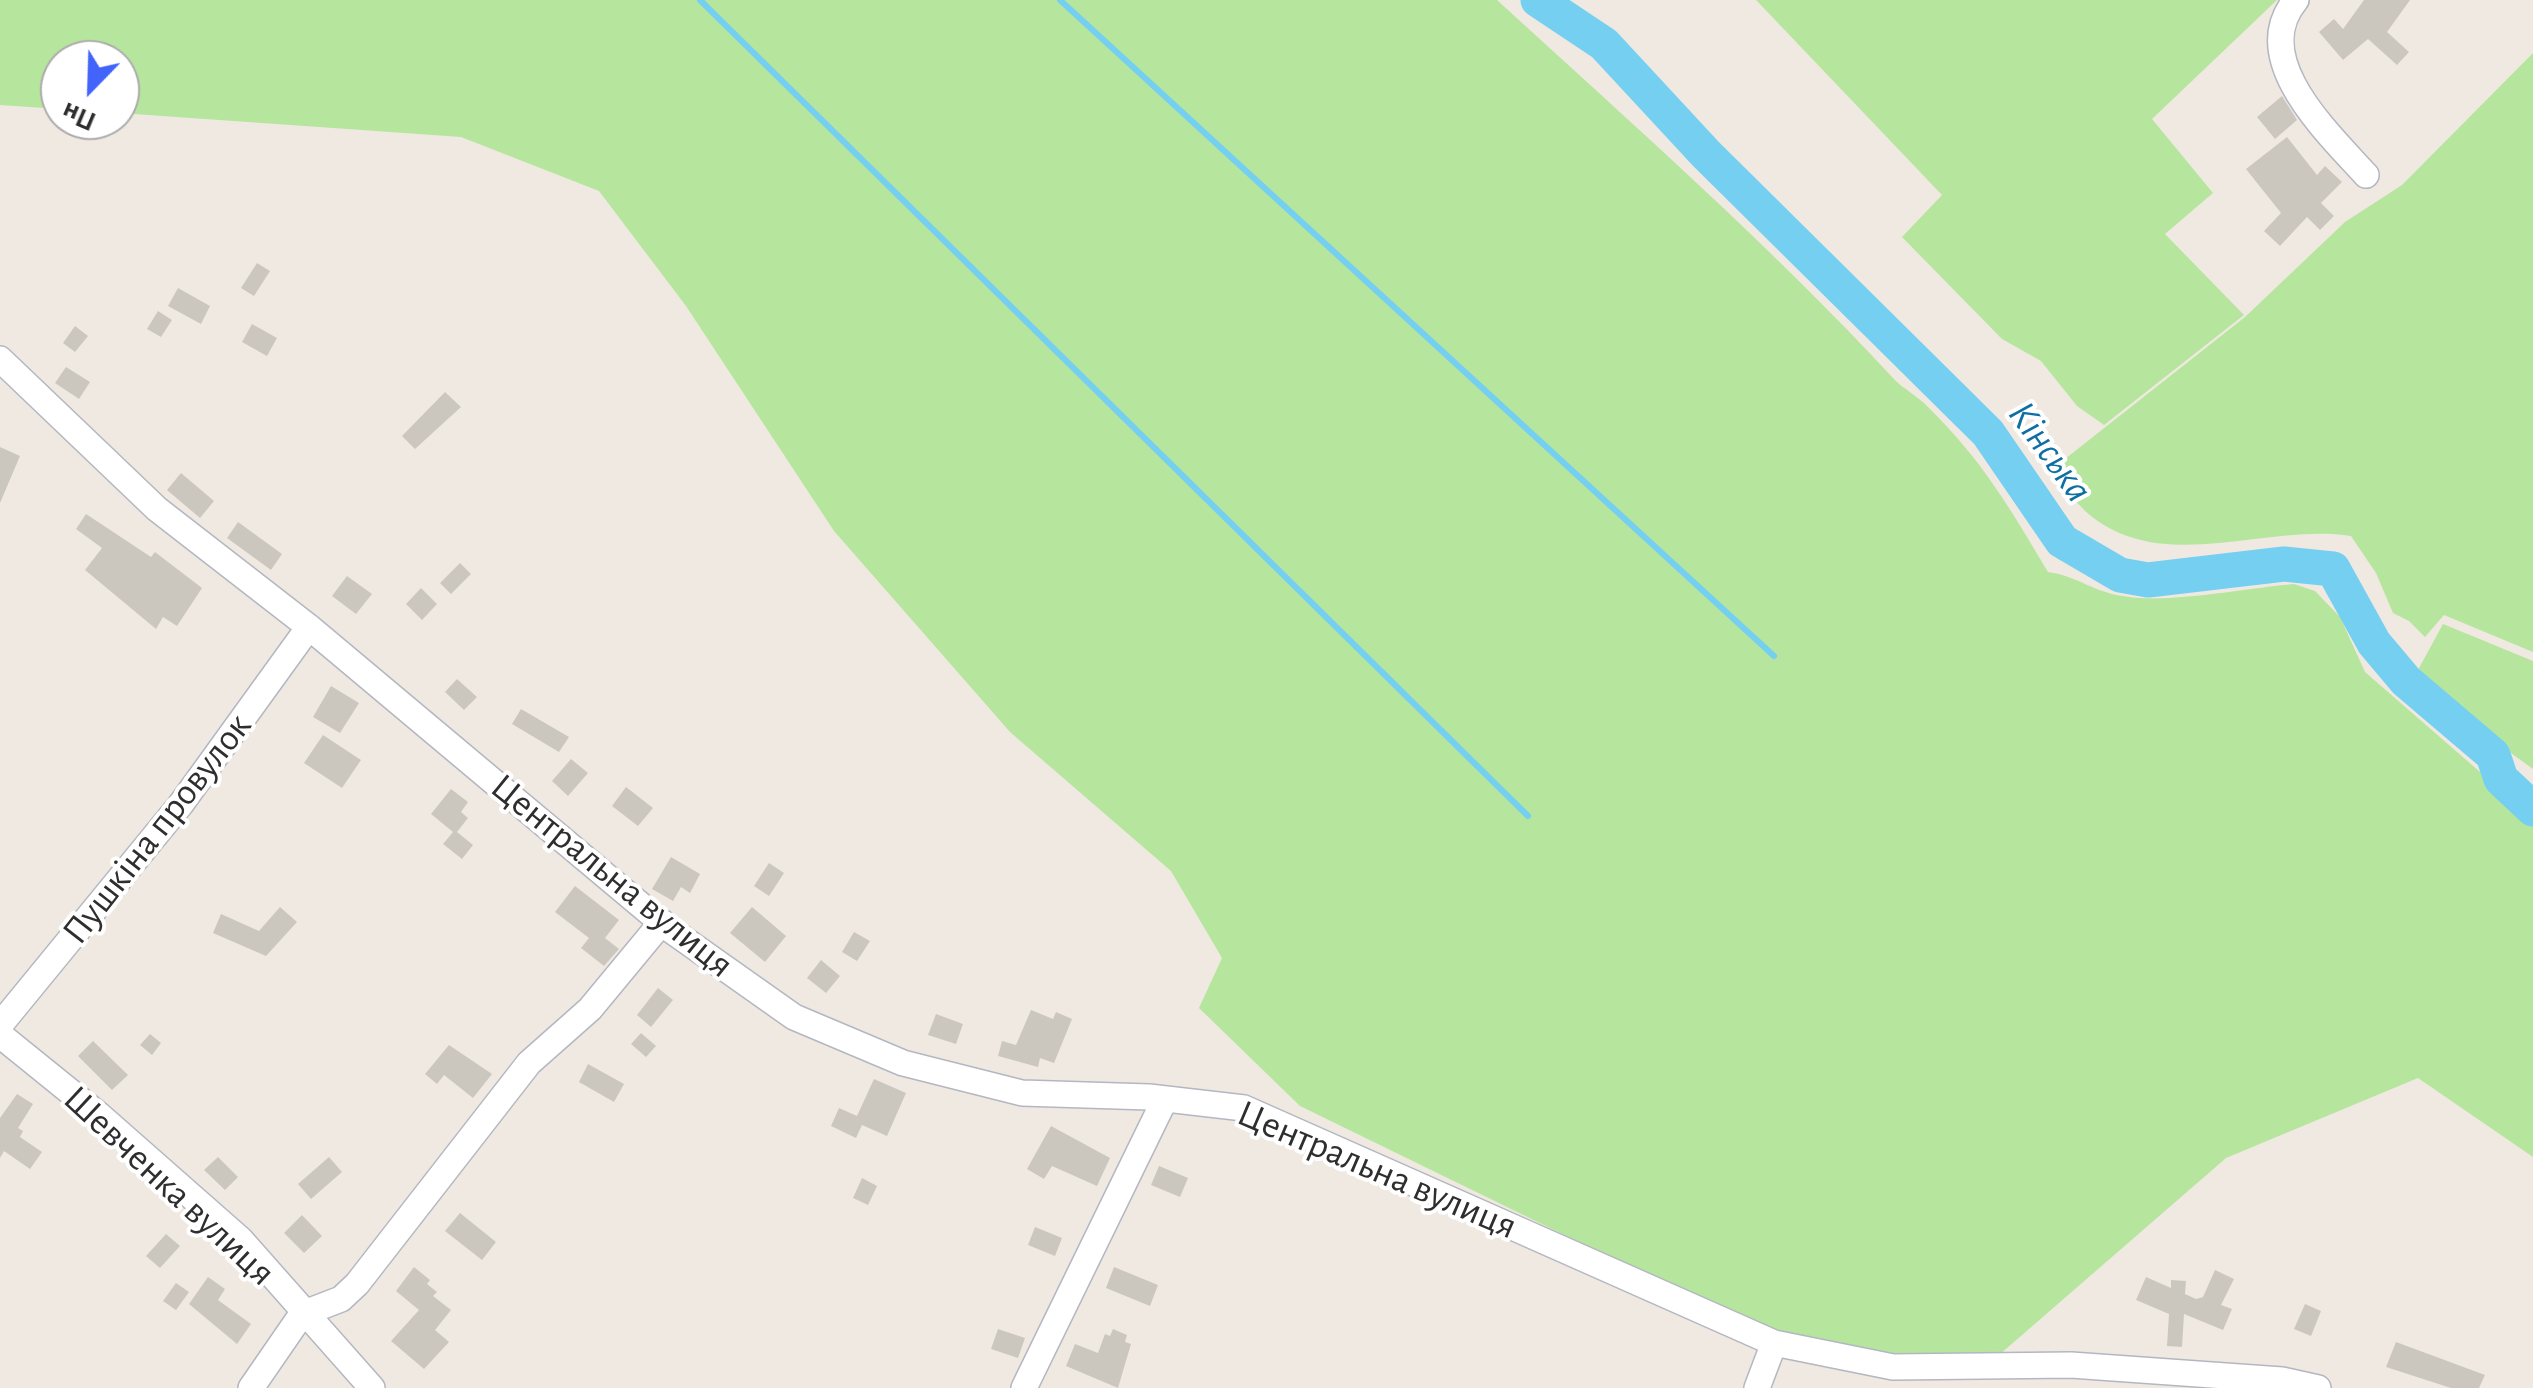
<!DOCTYPE html>
<html>
<head>
<meta charset="utf-8">
<style>
  body { margin:0 }
  #map { position:relative; width:2533px; height:1388px; overflow:hidden; background:#efe9e1; font-family:"Alegreya Sans",sans-serif }
  canvas { display:block }
  .north { position:absolute; left:40px; top:40px; width:100px; height:100px; box-sizing:border-box; background:#fff; border:2px solid #ababab; border-radius:50%; rotate:203deg; font-size:28px; font-weight:700; line-height:40px; text-align:center; color:#2e2e2e }
  .north::after { content:''; display:block; margin:auto; width:35px; height:45px; background:#4264fb; clip-path:polygon(50% 0,100% 100%,50% 72%,0 100%) }
</style>
</head>
<body>
<div id="map">
<canvas width="2533" height="1388"></canvas>
<div class="north">Пн</div>
</div>
<script>
const c = document.querySelector('canvas').getContext('2d');
c.lineJoin = 'round';
function paint(path, color) { c.fillStyle = color; c.fill(path, 'evenodd'); }
function strokePath(path, color, width, dash) { c.strokeStyle = color; c.lineWidth = width; c.lineCap = dash ? 'butt' : 'round'; c.setLineDash(dash || []); c.stroke(path); }
function write(font, color, halo, rows, align = 'center') {
  c.font = font + ' "Alegreya Sans",sans-serif'; c.lineWidth = 8; c.setLineDash([]); c.textBaseline = 'middle'; c.strokeStyle = halo; c.fillStyle = color; for (const [text, x, y, turn = 0] of rows) {
    c.save(); c.translate(x, y); c.rotate((+turn || 0) * Math.PI / 180); c.textAlign = isNaN(turn) ? turn : align; if (halo) c.strokeText(text, 0, 0); c.fillText(text, 0, 0); c.restore();
  }
}
paint(new Path2D(`
  M0,0H1497C1631,123 1769,244 1893,378C1903,389 1918,396 1928,407C1982,460 2010,508 2048,572C2081,577 2093,593 2129,597C2174,603 2247,588 2294,584L2315,591L2340,617L2365,672L2533,818V1157L2418,1078L2226,1158L1999,1355L1892,1356L1778,1333L1718,1310L1300,1106L1199,1008L1222,958L1171,871L1010,732L834,531L686,306L599,191L461,137L120,113V60H60V109L0,105Z
  M1756,0H2277L2152,119L2213,193L2165,234L2244,315L2104,425L2077,406L2041,361L2002,339L1902,237L1942,195Z
  M2533,53V652L2444,615L2425,637L2409,621L2393,613L2376,573L2351,536C2266,523 2166,575 2091,516C2076,504 2063,485 2051,470L2245,317L2345,222L2402,185Z
  M2443,624L2533,661V769L2412,681Z`), '#b6e59e');
strokePath(new Path2D(`
  M700,0L1528,816
  M1060,0L1774,656`), '#75cff0', 6);
strokePath(new Path2D(`
  M1538,0L1604,44L1706,154L1988,433L2062,541L2120,575L2148,580L2284,564L2333,569L2374,643L2406,681L2493,755L2501,779L2533,809`), '#75cff0', 35);
paint(new Path2D(`
  M2364,0H2410L2387,32L2409,52L2397,65L2368,39L2343,60L2319,32L2334,19L2343,29Z
  M2282,96L2297,120L2275,139L2257,117Z
  M2287,137L2317,175L2325,166L2342,182L2321,203L2334,216L2320,230L2307,217L2280,246L2264,231L2281,213L2246,169Z
  M257,263L270,271L254,296L241,288Z
  M178,288L210,306L201,324L168,306Z
  M158,311L172,320L161,337L147,329Z
  M252,324L277,338L267,356L242,342Z
  M75,326L88,336L75,352L63,343Z
  M66,367L90,382L79,399L55,383Z
  M445,392L461,407L415,449L402,436Z
  M0,447L20,456L0,503Z
  M181,473L214,501L200,518L167,490Z
  M86,514L151,557L155,552L202,588L177,626L163,617L156,629L85,570L102,548L76,529Z
  M238,522L282,554L271,570L227,538Z
  M460,563L471,574L451,594L440,583Z
  M347,576L372,594L356,614L332,596Z
  M421,588L437,604L422,620L406,604Z
  M457,679L477,697L464,710L445,692Z
  M331,686L359,703L340,733L313,717Z
  M521,709L569,737L559,752L512,724Z
  M323,735L361,760L342,788L304,763Z
  M571,759L588,773L568,796L552,781Z
  M626,787L653,808L638,826L612,806Z
  M451,789L468,802L461,812L468,818L457,832L473,845L462,859L443,844L453,832L431,814Z
  M671,857L700,874L690,893L681,887L673,901L652,889Z
  M769,863L784,873L769,896L754,886Z
  M575,886L619,920L605,938L619,949L604,966L581,948L589,938L555,912Z
  M280,907L297,922L266,956L213,933L221,914L259,931Z
  M752,907L786,936L765,962L730,933Z
  M854,932L870,941L857,961L842,952Z
  M821,960L840,976L826,993L807,978Z
  M658,988L673,1000L651,1027L637,1015Z
  M1031,1010L1053,1019L1056,1012L1072,1019L1054,1063L1040,1058L1038,1067L998,1056L1002,1041L1016,1045Z
  M936,1014L963,1024L956,1044L928,1035Z
  M641,1033L656,1046L646,1057L631,1044Z
  M150,1034L161,1043L152,1055L140,1045Z
  M93,1041L128,1075L112,1090L78,1056Z
  M449,1045L492,1074L473,1098L444,1075L437,1084L425,1074Z
  M588,1064L624,1084L614,1102L579,1082Z
  M874,1079L906,1093L887,1136L862,1125L856,1138L831,1126L839,1108L857,1116Z
  M17,1094L33,1104L18,1128L23,1131L20,1137L42,1152L30,1169L4,1151L0,1158V1118Z
  M1051,1126L1110,1158L1097,1186L1052,1166L1044,1179L1027,1169Z
  M218,1157L238,1177L225,1190L204,1170Z
  M329,1157L342,1172L311,1199L298,1184Z
  M1159,1166L1188,1178L1180,1197L1151,1185Z
  M862,1178L877,1186L868,1205L853,1198Z
  M460,1213L496,1242L482,1260L445,1231Z
  M302,1215L322,1236L304,1253L284,1233Z
  M1035,1227L1062,1238L1055,1256L1028,1245Z
  M166,1234L180,1246L160,1268L146,1256Z
  M414,1267L430,1280L427,1284L437,1292L433,1296L451,1310L435,1330L449,1342L424,1369L391,1341L419,1310L396,1291Z
  M1114,1267L1158,1285L1150,1306L1106,1288Z
  M2215,1270L2234,1279L2221,1305L2232,1309L2223,1330L2184,1314L2182,1347L2167,1346L2169,1314L2136,1300L2146,1277L2171,1288V1280L2186,1281L2185,1294L2196,1299L2203,1297Z
  M208,1277L225,1289L218,1300L251,1324L237,1344L189,1304Z
  M176,1283L189,1292L176,1310L163,1301Z
  M2305,1304L2321,1311L2311,1336L2294,1329Z
  M998,1329L1025,1338L1018,1358L991,1349Z
  M1113,1329L1127,1335L1125,1342L1131,1344L1118,1388L1066,1366L1075,1344L1098,1353L1105,1334L1110,1336Z
  M2396,1342L2485,1375L2479,1388H2451L2386,1367Z`), '#cbc7bf');
const minor = new Path2D(`
  M2296,0C2247,58 2328,133 2366,175
  M0,359L157,509L309,627L668,928L794,1017L903,1063L1022,1093L1149,1097L1244,1108L1774,1343L1893,1367L2071,1365L2282,1380L2318,1388
  M0,1025L181,804L309,627
  M0,1035L99,1115L241,1240L372,1388
  M251,1388L302,1314L341,1299L357,1284L529,1063L590,1009L662,922
  M1024,1388L1165,1099
  M1757,1388L1774,1343`);
strokePath(minor, '#b4b7c1', 28);
strokePath(minor, '#fff', 25);
write('38px', '#2e2e2e', '#fff', [
  ["Пушкіна провулок",157,829,-52],
  ["Центральна вулиця",612,876,39],
  ["Центральна вулиця",1377,1170,23],
  ["Шевченка вулиця",169,1186,43]
]);
write('italic 40px', '#0d6fa3', '#fff', [
  ["Кінська",2050,452,54]
]);
</script>
</body>
</html>
